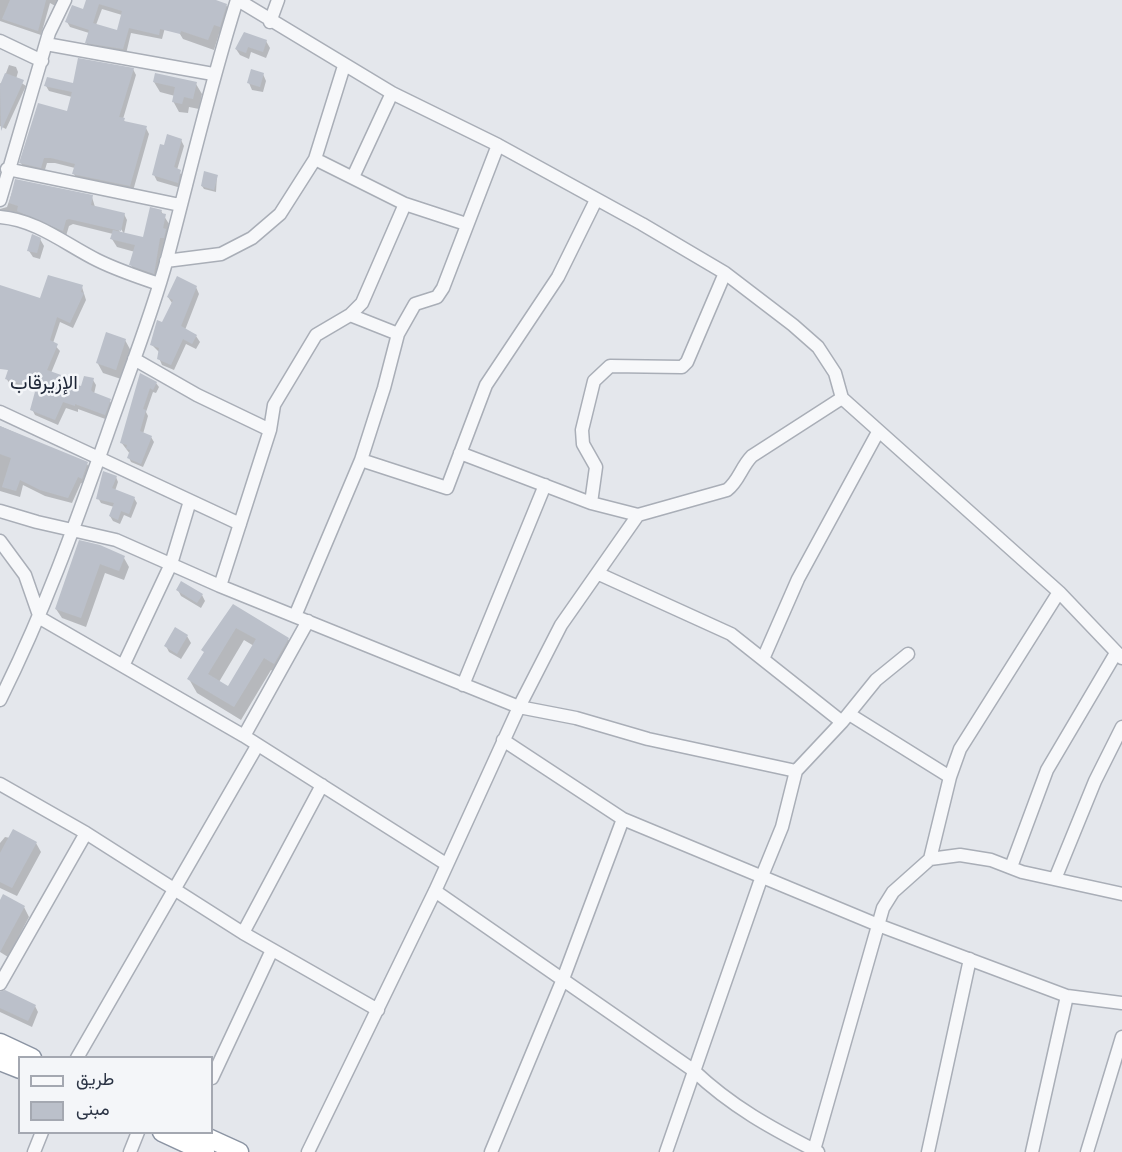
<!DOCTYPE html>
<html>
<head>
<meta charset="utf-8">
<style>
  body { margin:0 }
  #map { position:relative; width:1122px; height:1152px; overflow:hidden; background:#e4e7ec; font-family:"Work Sans",Vazirmatn,sans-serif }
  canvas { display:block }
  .legend { position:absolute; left:18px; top:1056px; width:195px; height:78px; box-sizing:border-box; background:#f4f6f9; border:2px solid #a4a8b1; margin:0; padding:8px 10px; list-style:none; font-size:18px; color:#2b3445 }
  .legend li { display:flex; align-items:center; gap:12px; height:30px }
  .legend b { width:30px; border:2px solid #a4a8b1 }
</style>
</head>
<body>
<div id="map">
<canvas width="1122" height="1152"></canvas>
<ul class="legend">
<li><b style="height:8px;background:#f7f8fa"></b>طريق</li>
<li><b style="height:16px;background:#bbc0ca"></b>مبنى</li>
</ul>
</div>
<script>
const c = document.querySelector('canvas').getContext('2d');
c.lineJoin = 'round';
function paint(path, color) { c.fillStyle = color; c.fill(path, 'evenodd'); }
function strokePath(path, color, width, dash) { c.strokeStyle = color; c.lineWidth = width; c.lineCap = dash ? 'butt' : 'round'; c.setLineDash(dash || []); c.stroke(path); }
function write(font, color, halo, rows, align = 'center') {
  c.font = font + ' "Work Sans",Vazirmatn,sans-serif'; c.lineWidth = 5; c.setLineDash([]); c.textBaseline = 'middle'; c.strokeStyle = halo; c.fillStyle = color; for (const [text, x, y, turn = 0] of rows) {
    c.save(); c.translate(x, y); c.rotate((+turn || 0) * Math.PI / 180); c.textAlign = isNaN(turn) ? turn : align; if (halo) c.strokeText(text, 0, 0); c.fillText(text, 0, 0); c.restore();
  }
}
paint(new Path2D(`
  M0,0H60L57,7L50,3L41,35L0,21Z
  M88,0H153L170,9L162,39L131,33L126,54L89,48L86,42L89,33L70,27L67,22L84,11ZM102,9L122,15L118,32L96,25Z
  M191,0H211L226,5L232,15L226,36L219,34L214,50L183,39L177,29Z
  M266,41L270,48L266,58L251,52L249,59L240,55L236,49Z
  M9,65L16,67L18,72L16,79L26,86L6,129L0,126V83L2,84Z
  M133,69L136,75L123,119L126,123L146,128L149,134L133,191L77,180L74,174L75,168L55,163H47L44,173L24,169L21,163L68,113L72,97L49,91L46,86L74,85Z
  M263,74L266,81L263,92L252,90L249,83Z
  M154,82L196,84L202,94L199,109L189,107L188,113L179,112L173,101L175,96L160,92Z
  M181,140L184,146L177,170L184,177L181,188L157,181L154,175Z
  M217,176L216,192L204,189L202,186Z
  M16,181L92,197L95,207L124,214L127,220L124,234L144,239L161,211L169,224L167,233L170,238L158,281L136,273L131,265L135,252L117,247L112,239L113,234L73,224L69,226L66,236L0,216V209L7,207ZM118,224L124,234H121L116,225Z
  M40,239L44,246L40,259L33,257L29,251Z
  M0,287L41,300L82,287L86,300L73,328L60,322L53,343L60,351L51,373L63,377L66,383L82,388L93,380L96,385L94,394L110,401L113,407L108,420L78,409V412L66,408L58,425L35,415L32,409L36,392L10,384L6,378L9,370L0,367Z
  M196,287L199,294L185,330L196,336L200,342L196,349L186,344L174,370L162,365L159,358L160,353L152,345L172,303L168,297Z
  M125,340L131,351L121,379L103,373L97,362Z
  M141,375L156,383L159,387L156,393L153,392L146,412L148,416L143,434L151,437L154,442L143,467L131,462L129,458L130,454L121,442Z
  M0,426L87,464L91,470L86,485L81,483L72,503L45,496L23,485L20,497L0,491Z
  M104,472L116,477L118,482L115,491L134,498L137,503L131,518L124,515L120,524L113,521L110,516L114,507L101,503L98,498Z
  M80,542L124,558L129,567L124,580L105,573L86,627L62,618L56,609Z
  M178,590L202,595L205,601L201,608L181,596Z
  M233,606L288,639L296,652L282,677L271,670L241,720L197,693L189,679ZM244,640L254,646L228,688L219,682Z
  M187,636L191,643L181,659L169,652L166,646Z
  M5,837L36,843L41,852L17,896L0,888V843Z
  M0,903L24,907L29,917L8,957L0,952Z
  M0,997L35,1006L38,1012L32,1027L0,1012Z`), '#0003');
paint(new Path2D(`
  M10,0H46L38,31L2,19Z
  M86,0H216L227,4L220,27L214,25L208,40L181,31L180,34L160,29L159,35L129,28L123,49L85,43L89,30L65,22L72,5L83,9ZM99,4L122,11L117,30L93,23Z
  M244,32L267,40L263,52L248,47L246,53L235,49Z
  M78,58L134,68L119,117L125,118L124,121L147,126L130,186L72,174L75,164L51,158H44L41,168L19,163L38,103L67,111L72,92L44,86L47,77L73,83Z
  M251,69L264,73L260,87L247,83Z
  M5,73L24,80L1,131L0,85Z
  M155,73L197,82L193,99L184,97L182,104L172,102L175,87L153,82Z
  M167,134L182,139L174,167L181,170L178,183L152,175L160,144L164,145Z
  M204,171L218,175L214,190L201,186Z
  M15,179L93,195L91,205L125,213L121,231L69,219L66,220L63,231L17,211L18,206L9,203Z
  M150,207L162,210L161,213L166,214L163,228L166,229L164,238H160L154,274L129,265L135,245L110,239L113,230L143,237Z
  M32,234L41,238L37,253L27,251Z
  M48,275L83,285L81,292L84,293L70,323L57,317L50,340L58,344L47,370L64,376L62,380L81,386L84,376L94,378L91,390L93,392L111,399L105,415L75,404V406L63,402L55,420L30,410L36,388L5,379L8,370L0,369V285L40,298Z
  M177,276L197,286L181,326L197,335L192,344L183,339L171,365L157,359L159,348L150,345L157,320L162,322L173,300L167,297Z
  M106,332L126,339L116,370L96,363Z
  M140,373L157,382L153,390L150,388L143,409L146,410L140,431L152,436L141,464L127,458L130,450L126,449L127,445L120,443Z
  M0,426L88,462L82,479L78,477L68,498L40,490L20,480L16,491L2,487L11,458L0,454Z
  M103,471L117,476L112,488L135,497L129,514L121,511L118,520L109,516L114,503L96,499Z
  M79,540L100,545L125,556L119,571L100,564L81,618L55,609Z
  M181,581L203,594L197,603L176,590Z
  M233,604L289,638L274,664L264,658L234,707L187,679L204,652L201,650ZM236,628L256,639L228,686L208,674Z
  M175,627L188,635L177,654L164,646Z
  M13,829L37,842L12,888L0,882V853Z
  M3,894L25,906L0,952V900Z
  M5,990L36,1005L28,1021L0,1008V992Z`), '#bbc0ca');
const minor = new Path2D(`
  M238,0L392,93L498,145L642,224L725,273L793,325L818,347L835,373L842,398L1059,592L1122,658
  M270,22L278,0
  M0,41L42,61
  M46,44L213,74
  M315,159L405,204L466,224
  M7,169L180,205
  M353,177L392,93
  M0,200L49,33L65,0
  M0,217C37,220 65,244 97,260C117,270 138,277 159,284
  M166,261L221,254L252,238L280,214L315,159L344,66
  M350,315L398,334
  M134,359L197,395L270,430
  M0,412L240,524
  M460,453L591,503L638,515L727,490C739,481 741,467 752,456L842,398
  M361,460L447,488L486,385L558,277L596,200
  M591,503L596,467L583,444L582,430L594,381L610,366L682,367L687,362L725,273
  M0,511L37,522L116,540L220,586L519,707L576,718L648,739L796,771
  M0,541L25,575L40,618L244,736L446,864
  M599,574L731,634L842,722
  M220,586L270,430L274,405L316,335L350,315L362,303L405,204
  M295,616L361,460L384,388L398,334L415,304L437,297L443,288L498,145
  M763,659L798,579L878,432
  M123,666L171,564L190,501
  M463,685L545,485
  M0,700C44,612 74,528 107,435C127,377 151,318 167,259C190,172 210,85 237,0
  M849,714L950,777
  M244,736L308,621
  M503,740L623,819L878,925L1067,996L1122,1003
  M0,784L86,833L243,933L378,1010
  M930,859L960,855L991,860L1022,872L1122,894
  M1011,867L1047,770L1116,653
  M1055,879L1095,781L1122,727
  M435,891L693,1070C732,1107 771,1128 818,1152
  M243,933L322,785
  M0,984L86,833
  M77,1058L257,746
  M212,1078L272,950
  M814,1150L883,908L893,892L930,859L950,777L960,749L1059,592
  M34,1152L42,1132
  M130,1152L138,1132
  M308,1152L435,891L519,707L561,625L638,515
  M491,1152L563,979L623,819
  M666,1152L762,876L782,827L796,771L842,722L876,680L908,654
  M928,1152L970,959
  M1032,1152L1067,996
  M1087,1152L1122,1037`);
const highway = new Path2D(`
  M0,1043L32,1058
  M0,1061L20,1069
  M162,1132L205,1152
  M195,1132L239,1152`);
strokePath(minor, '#a9aeb7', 15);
strokePath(highway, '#8b94a3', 21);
strokePath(minor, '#f7f8fa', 12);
strokePath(highway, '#fff', 18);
write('20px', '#1d2536', '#f4f6f9', [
  ["الإزيرقاب",44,383]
]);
</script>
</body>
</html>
